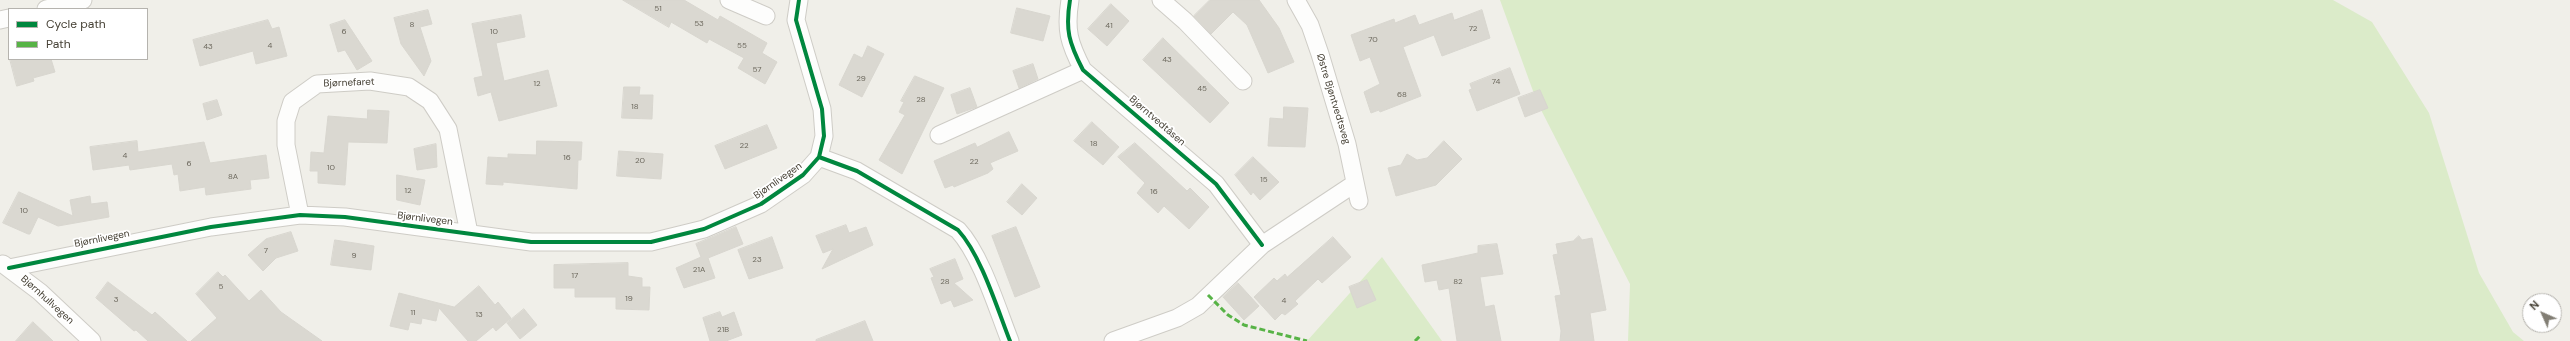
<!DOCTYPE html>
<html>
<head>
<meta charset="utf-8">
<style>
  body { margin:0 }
  #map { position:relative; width:2570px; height:341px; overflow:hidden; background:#f0efe9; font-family:"DM Sans",sans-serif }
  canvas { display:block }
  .legend { position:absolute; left:8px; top:8px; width:140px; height:52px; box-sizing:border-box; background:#fff; border:1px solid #b5b3ae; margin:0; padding:5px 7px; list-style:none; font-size:12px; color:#464135 }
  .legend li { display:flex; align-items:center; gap:8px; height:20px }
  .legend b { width:20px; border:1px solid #b5b3ae }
  .north { position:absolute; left:2522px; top:293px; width:40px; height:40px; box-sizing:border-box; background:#fff; border:1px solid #b5b3ae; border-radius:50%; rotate:315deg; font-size:11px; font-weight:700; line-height:16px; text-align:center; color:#464135 }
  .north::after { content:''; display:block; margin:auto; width:14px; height:18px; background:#827e74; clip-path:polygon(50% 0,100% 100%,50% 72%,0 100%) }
</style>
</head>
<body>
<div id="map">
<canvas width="2570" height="341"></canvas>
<ul class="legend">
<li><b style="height:5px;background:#00873e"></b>Cycle path</li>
<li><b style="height:5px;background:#57b346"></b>Path</li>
</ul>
<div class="north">N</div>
</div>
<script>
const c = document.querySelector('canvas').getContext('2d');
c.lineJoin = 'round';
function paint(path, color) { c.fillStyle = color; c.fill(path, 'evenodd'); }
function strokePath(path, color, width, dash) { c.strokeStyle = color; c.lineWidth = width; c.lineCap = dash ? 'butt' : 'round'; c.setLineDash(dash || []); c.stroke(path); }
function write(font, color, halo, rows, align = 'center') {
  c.font = font + ' "DM Sans",sans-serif'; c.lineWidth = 3.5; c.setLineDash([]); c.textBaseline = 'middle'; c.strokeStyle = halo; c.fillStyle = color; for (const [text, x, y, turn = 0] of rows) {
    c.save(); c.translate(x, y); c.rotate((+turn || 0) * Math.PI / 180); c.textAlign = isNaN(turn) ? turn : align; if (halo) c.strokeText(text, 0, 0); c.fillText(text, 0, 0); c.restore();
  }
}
paint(new Path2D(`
  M1500,0H2333L2372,22L2429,113L2479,273L2513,332L2524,341H1628L1630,284L1537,102Z
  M1382,257L1442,341H1307Z`), '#dbebc9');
const building = new Path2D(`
  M623,0H684L718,20L720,16L767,43L762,53L777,62L765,84L738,68L744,58L709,39L707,43L671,22L669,27Z
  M1210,0H1259L1279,28L1294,62L1268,73L1247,25L1233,12L1211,34L1194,16Z
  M1111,4L1129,21L1107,46L1088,29Z
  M1017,8L1050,16L1043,41L1011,33Z
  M428,10L432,24L420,27L431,61L424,76L401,44L394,18Z
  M1482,10L1490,38L1442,56L1434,35L1403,47L1421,96L1380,112L1379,110L1371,113L1364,92L1380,84L1370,57L1360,61L1351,35L1394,19L1395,23L1415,15L1419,25L1452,13L1454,20Z
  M521,15L525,37L496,43L504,81L548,70L557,106L499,121L491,92L478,96L474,78L483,76L472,24Z
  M268,20L272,29L279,27L287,56L256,64L253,51L200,66L193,40Z
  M345,20L372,61L357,70L345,50L338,52L330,25Z
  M1163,38L1229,103L1210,123L1143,60Z
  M868,46L884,54L862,97L839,85L854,54L862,58Z
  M10,59H51L55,72L33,78L34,81L17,86Z
  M1033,64L1038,79L1019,88L1013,71Z
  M1510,68L1520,94L1477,111L1469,90L1472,89L1470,84Z
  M915,76L944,88L902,174L879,160L905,115L899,112L904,102L901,101Z
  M624,87H640L639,95H653L652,119L622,118Z
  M970,88L977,107L957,114L951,95Z
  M1540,90L1548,108L1525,117L1518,98Z
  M217,100L222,115L207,120L203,104Z
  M1284,107L1308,108L1305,147L1268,146L1270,118L1283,119Z
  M368,110L389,111L387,143L348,142L345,185L318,183V171H310L311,152L324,153L328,116L367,119Z
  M1092,122L1119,147L1103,165L1074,141Z
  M767,125L777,148L725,169L715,146Z
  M1009,132L1018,151L990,163L993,169L988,173L954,187L953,185L945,188L934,161L975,143L977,147Z
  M137,141L138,152L204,142L210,163L266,155L269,178L250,180L251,189L206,195L205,187L180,191L178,174L174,175L172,164L130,170L129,165L93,170L90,147Z
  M537,141L582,142L581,160H578L577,189L503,182V185L486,184L488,157L508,158V154L536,155Z
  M1444,141L1462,159L1436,185L1396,196L1388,168L1401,165L1407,154L1417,160L1427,158Z
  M1135,143L1187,191L1190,188L1209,207L1189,229L1164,206L1158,213L1137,193L1145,183L1118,157Z
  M436,144L437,167L417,170L414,149Z
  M619,151L663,154L661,179L617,176Z
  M1253,157L1279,182L1260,200L1253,192L1251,195L1235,175Z
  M397,175L425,180L420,205L397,200Z
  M1022,184L1037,198L1022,215L1007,202Z
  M19,192L73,216L70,200L90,196L91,204L107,202L109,217L58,226L38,217L30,234H28L3,223Z
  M846,225L849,233L866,227L873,245L822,269L833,249L823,253L816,236Z
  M736,227L743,244L708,258L715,278L684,288L676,268L701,257L696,244Z
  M1016,227L1040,287L1015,297L992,236Z
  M291,232L298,251L276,258L263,271L248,255L266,239Z
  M1579,236L1582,240L1592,238L1606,310L1590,313L1594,341H1560L1561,331L1555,296L1561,295L1553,255L1558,254L1556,244L1573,241Z
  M772,237L783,268L749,279L738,250Z
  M1333,237L1351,257L1322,283L1318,279L1295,301L1298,304L1285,315L1282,313L1275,320L1254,297L1274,278L1277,281L1285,274L1287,277Z
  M335,240L374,246L371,270L331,265Z
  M1497,244L1503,274L1480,277L1485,307L1494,305L1501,341H1457L1449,288L1439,290L1437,280L1425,282L1422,265L1478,253V246Z
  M955,259L963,279L954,283L973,300L954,307L951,300L941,304L931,278L934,277L930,269Z
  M628,263V276L642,278V287H650L649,310L616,309V297H575V288H554V265Z
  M218,272L223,277L225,275L249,301L261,290L281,312L322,341H191L217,318L196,294Z
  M1367,280L1376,300L1357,308L1349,287Z
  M108,282L152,315L155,312L187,341H148L136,330L134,331L96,298Z
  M1238,283L1259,306L1244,320L1223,297Z
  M479,286L495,305L498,302L511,318L496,331L493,327L476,341H468L439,308L436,321L422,318L421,324L410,322L408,330L390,326L399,293L454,307Z
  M524,309L537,325L520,339L507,323Z
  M720,312L722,317L734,312L742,335L726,341H710L703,318Z
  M865,321L873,341H816V340Z
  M33,322L53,341H16Z`);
paint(building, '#dad8d1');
strokePath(building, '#d8d6cf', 1);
const minor = new Path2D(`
  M729,0L766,16
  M1070,0C1065,30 1069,43 1083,70L1216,184L1262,245
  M1161,0L1185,21L1243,81
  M1296,0L1310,25L1320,54L1347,144L1359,201
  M46,9L83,0
  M0,20L9,18
  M939,135L1083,70
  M819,157L857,171L958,230C981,255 997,308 1010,341
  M300,215L286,145V121L292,102L317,84L370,81L409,87L430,101L448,129L469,233
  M3,264L40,292L92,341
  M9,268L211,227L300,215L345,217L531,242H651L704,229L761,204L803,175L819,157L824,136L822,109L796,20L799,0
  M1113,341L1177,318L1198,306L1262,245L1354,184`);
strokePath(minor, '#ceccc6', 19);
strokePath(minor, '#fdfdfc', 17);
strokePath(new Path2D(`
  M1208,295L1228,315L1244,325L1307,341
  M1415,341L1420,336`), '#57b346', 3, [6, 3]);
strokePath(new Path2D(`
  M1070,0C1065,30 1069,43 1083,70L1216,184L1262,245
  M819,157L857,171L958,230C981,255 997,308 1010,341
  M9,268L211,227L300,215L345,217L531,242H651L704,229L761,204L803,175L819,157L824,136L822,109L796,20L799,0`), '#00873e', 4);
write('8px', '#6c685d', null, [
  ["51",658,9],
  ["53",699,24],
  ["8",412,25],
  ["41",1109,26],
  ["72",1473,29],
  ["6",344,32],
  ["10",494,32],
  ["70",1373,40],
  ["4",270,46],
  ["55",742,46],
  ["43",208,47],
  ["43",1167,60],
  ["57",757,70],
  ["29",861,79],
  ["74",1496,82],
  ["12",537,84],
  ["45",1202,89],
  ["68",1402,95],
  ["28",921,100],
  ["18",635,107],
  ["18",1094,144],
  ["22",744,146],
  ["4",125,156],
  ["16",567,158],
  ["20",640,161],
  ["22",974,162],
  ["6",189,164],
  ["10",331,168],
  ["8A",233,177],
  ["15",1264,180],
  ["12",408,191],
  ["16",1154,192],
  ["10",24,211],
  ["7",266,251],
  ["9",354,256],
  ["23",757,260],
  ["21A",699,270],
  ["17",575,276],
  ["28",945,282],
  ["82",1458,282],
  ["5",221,287],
  ["19",629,299],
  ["3",116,300],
  ["4",1284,301],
  ["11",413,313],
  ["13",479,315],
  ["21B",723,330]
]);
write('10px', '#464135', '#fff', [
  ["Bjørnefaret",349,83,-2],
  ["Østre Bjøntvedtsveg",1333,99,73],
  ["Bjørntvedtåsen",1157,121,41],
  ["Bjørnlivegen",778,181,-35],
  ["Bjørnlivegen",425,219,7],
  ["Bjørnlivegen",102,239,-11],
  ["Bjørnhullvegen",47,300,42]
]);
</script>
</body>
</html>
